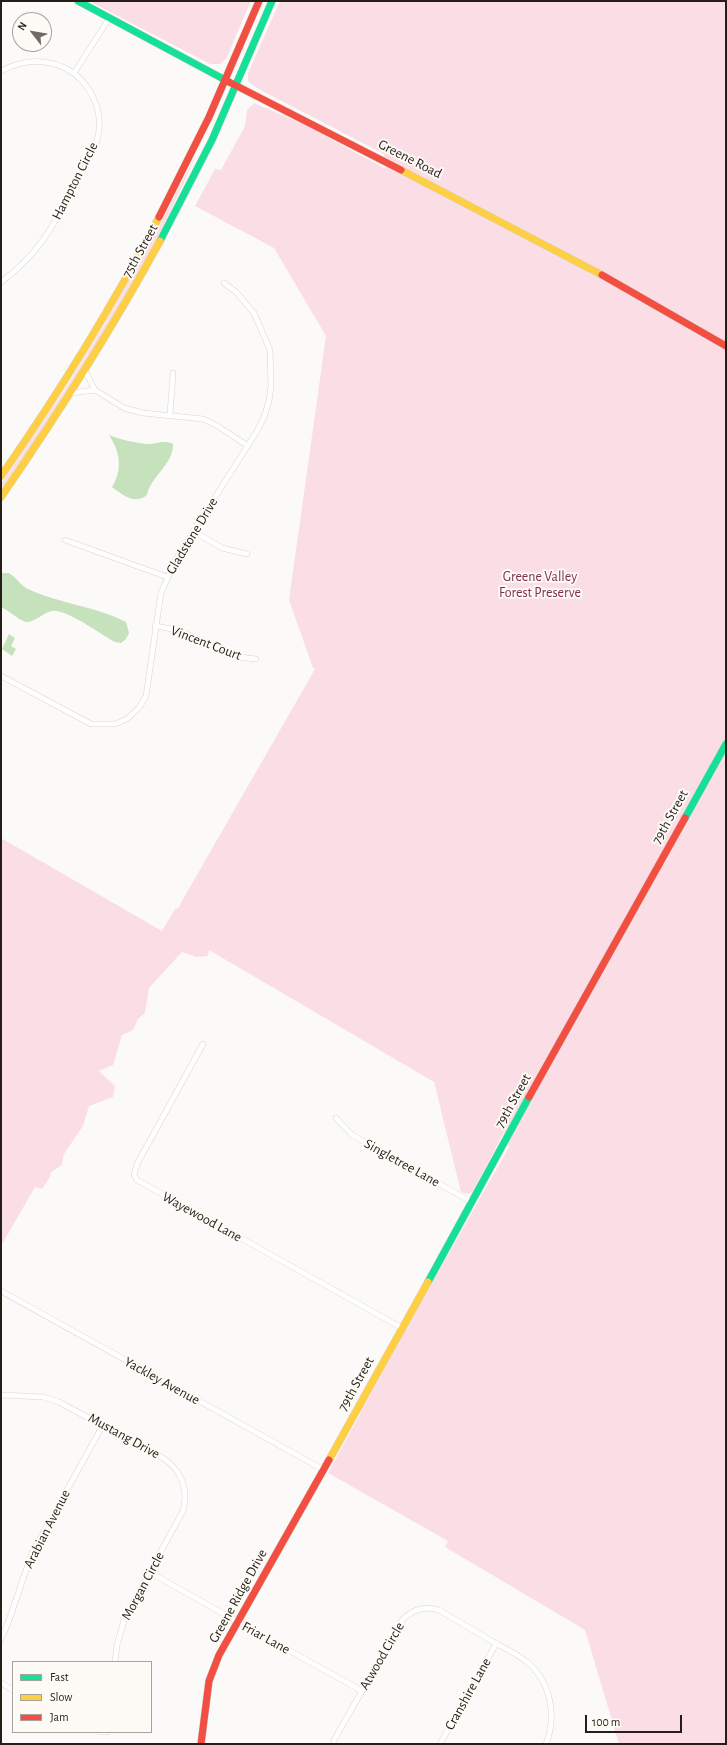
<!DOCTYPE html>
<html>
<head>
<meta charset="utf-8">
<style>
  body { margin:0 }
  #map { position:relative; width:727px; height:1745px; overflow:hidden; background:#fcfaf8; font-family:"Alegreya Sans",sans-serif }
  canvas { display:block }
  .frame { position:absolute; inset:0; border:2px solid #241e17; pointer-events:none }
  .legend { position:absolute; left:12px; top:1661px; width:140px; height:72px; box-sizing:border-box; background:#fefaf6; border:1px solid #a7a29d; margin:0; padding:5px 7px; list-style:none; font-size:12px; color:#241e17 }
  .legend li { display:flex; align-items:center; gap:8px; height:20px }
  .legend b { width:20px; border:1px solid #a7a29d }
  .north { position:absolute; left:12px; top:12px; width:40px; height:40px; box-sizing:border-box; background:#fefaf6; border:1px solid #a7a29d; border-radius:50%; rotate:301deg; font-size:11px; font-weight:700; line-height:16px; text-align:center; color:#241e17 }
  .north::after { content:''; display:block; margin:auto; width:14px; height:18px; background:#706b66; clip-path:polygon(50% 0,100% 100%,50% 72%,0 100%) }
  .scale { position:absolute; left:585px; top:1715px; width:97px; height:18px; box-sizing:border-box; border:2px solid #241e17; border-top:0; padding-left:5px; font-size:12px; line-height:14px; white-space:nowrap; color:#241e17; -webkit-text-stroke:3px #fefaf6; paint-order:stroke }
</style>
</head>
<body>
<div id="map">
<canvas width="727" height="1745"></canvas>
<div class="frame"></div>
<ul class="legend">
<li><b style="height:5px;background:#16e098"></b>Fast</li>
<li><b style="height:5px;background:#ffcf43"></b>Slow</li>
<li><b style="height:5px;background:#f24e42"></b>Jam</li>
</ul>
<div class="north">N</div>
<div class="scale">100 m</div>
</div>
<script>
const c = document.querySelector('canvas').getContext('2d');
c.lineJoin = 'round';
function paint(path, color) { c.fillStyle = color; c.fill(path, 'evenodd'); }
function strokePath(path, color, width, dash) { c.strokeStyle = color; c.lineWidth = width; c.lineCap = dash ? 'butt' : 'round'; c.setLineDash(dash || []); c.stroke(path); }
function write(font, color, halo, rows, align = 'center') {
  c.font = font + ' "Alegreya Sans",sans-serif'; c.lineWidth = 4; c.setLineDash([]); c.textBaseline = 'middle'; c.strokeStyle = halo; c.fillStyle = color; for (const [text, x, y, turn = 0] of rows) {
    c.save(); c.translate(x, y); c.rotate((+turn || 0) * Math.PI / 180); c.textAlign = isNaN(turn) ? turn : align; if (halo) c.strokeText(text, 0, 0); c.fillText(text, 0, 0); c.restore();
  }
}
paint(new Path2D(`
  M89,1H251L226,59L220,64H210Z
  M280,1H726V1744H619L585,1630L445,1547L448,1541L328,1473L406,1329L509,1147L504,1132L473,1191L469,1194L461,1192L434,1082L209,950L208,956L196,957L182,952L149,988L145,1013L138,1019L133,1030L122,1035L113,1065L99,1071L115,1086L113,1097L89,1106L83,1126L64,1154L62,1165L51,1172L50,1177L42,1189L35,1187L1,1246V838L162,931L175,909L178,908L315,669L313,668L289,600L326,336L274,248L195,206L215,169L221,170L245,126L247,110L254,103L303,124L386,169L384,154L264,92L252,85L248,81V73Z
  M197,153C146,273 76,384 1,490V484L67,386L107,320L150,243Z`), '#fbdee5');
paint(new Path2D(`
  M109,435C121,440 133,442 146,444C156,445 163,439 173,444C174,464 150,477 147,495C134,505 123,495 112,487C123,469 120,452 109,435Z
  M1,573H9C16,577 21,586 28,589C60,604 95,606 126,622L129,633L126,639L121,643L115,642C99,633 75,615 57,611C46,609 38,621 28,622C22,623 8,610 1,607Z
  M9,634L15,638L11,646L16,649L12,656L2,649Z`), '#c5e2bc');
const street = new Path2D(`
  M1,71C22,60 43,58 65,68C91,81 105,113 97,140C93,157 81,173 73,189C52,228 38,255 1,282
  M74,73L110,17
  M85,371L95,390L124,408L143,413L203,419L216,425L248,446
  M72,393L95,390
  M170,415L173,373
  M193,531L222,548L247,554
  M65,540L167,577
  M155,626L178,630L239,657L256,659
  M1,676L91,724H115L127,719L139,708L146,696L161,593L176,559L257,431L264,417L269,401L271,386L270,350L254,313L236,292L224,283
  M203,1044L137,1164L134,1175L137,1180L402,1328
  M336,1118L352,1135L472,1202
  M1,1291L324,1470
  M1,1395L43,1397L59,1402L163,1458C181,1470 189,1489 183,1511L125,1617L117,1645L115,1662
  M149,1572L362,1691
  M1,1639L8,1623L32,1553L103,1425
  M1,1683L13,1690
  M100,1732H107
  M334,1744V1740L403,1619C414,1609 424,1606 439,1610C456,1620 473,1630 490,1640C502,1647 516,1653 527,1662C551,1682 557,1716 546,1744
  M440,1744L496,1644`);
const fast = new Path2D(`
  M78,1L229,82
  M160,241L212,140L272,1
  M685,818L726,744
  M428,1282L529,1097`);
const slow = new Path2D(`
  M401,170L602,275
  M1,476C59,393 112,307 159,217
  M1,497C58,414 112,329 160,241
  M329,1460L428,1282`);
const jam = new Path2D(`
  M229,82L401,170
  M159,217L209,117L259,1
  M602,275L726,346
  M529,1097L685,818
  M201,1744L209,1681L219,1655L329,1460`);
strokePath(street, '#d8d4cf', 6);
strokePath(fast, '#d8d4cf', 8);
strokePath(slow, '#d8d4cf', 8);
strokePath(jam, '#d8d4cf', 8);
strokePath(street, '#fffefe', 5);
strokePath(fast, '#16e098', 7);
strokePath(slow, '#ffcf43', 7);
strokePath(jam, '#f24e42', 7);
write('14px', '#241e17', '#fefaf6', [
  ["Greene Road",410,159,27],
  ["Hampton Circle",75,181,-63],
  ["75th Street",140,251,-61],
  ["Gladstone Drive",192,536,-59],
  ["Vincent Court",206,643,21],
  ["79th Street",670,817,-61],
  ["79th Street",513,1101,-61],
  ["Singletree Lane",402,1163,29],
  ["Wayewood Lane",202,1217,29],
  ["Yackley Avenue",162,1381,29],
  ["79th Street",356,1384,-61],
  ["Mustang Drive",124,1436,29],
  ["Arabian Avenue",47,1529,-63],
  ["Morgan Circle",143,1586,-62],
  ["Greene Ridge Drive",238,1596,-61],
  ["Friar Lane",266,1638,29],
  ["Atwood Circle",382,1656,-60],
  ["Cranshire Lane",468,1694,-61]
]);
write('14px', '#7f2e4d', '#fefaf6', [
  ["Greene Valley",540,577],
  ["Forest Preserve",540,593]
]);
</script>
</body>
</html>
